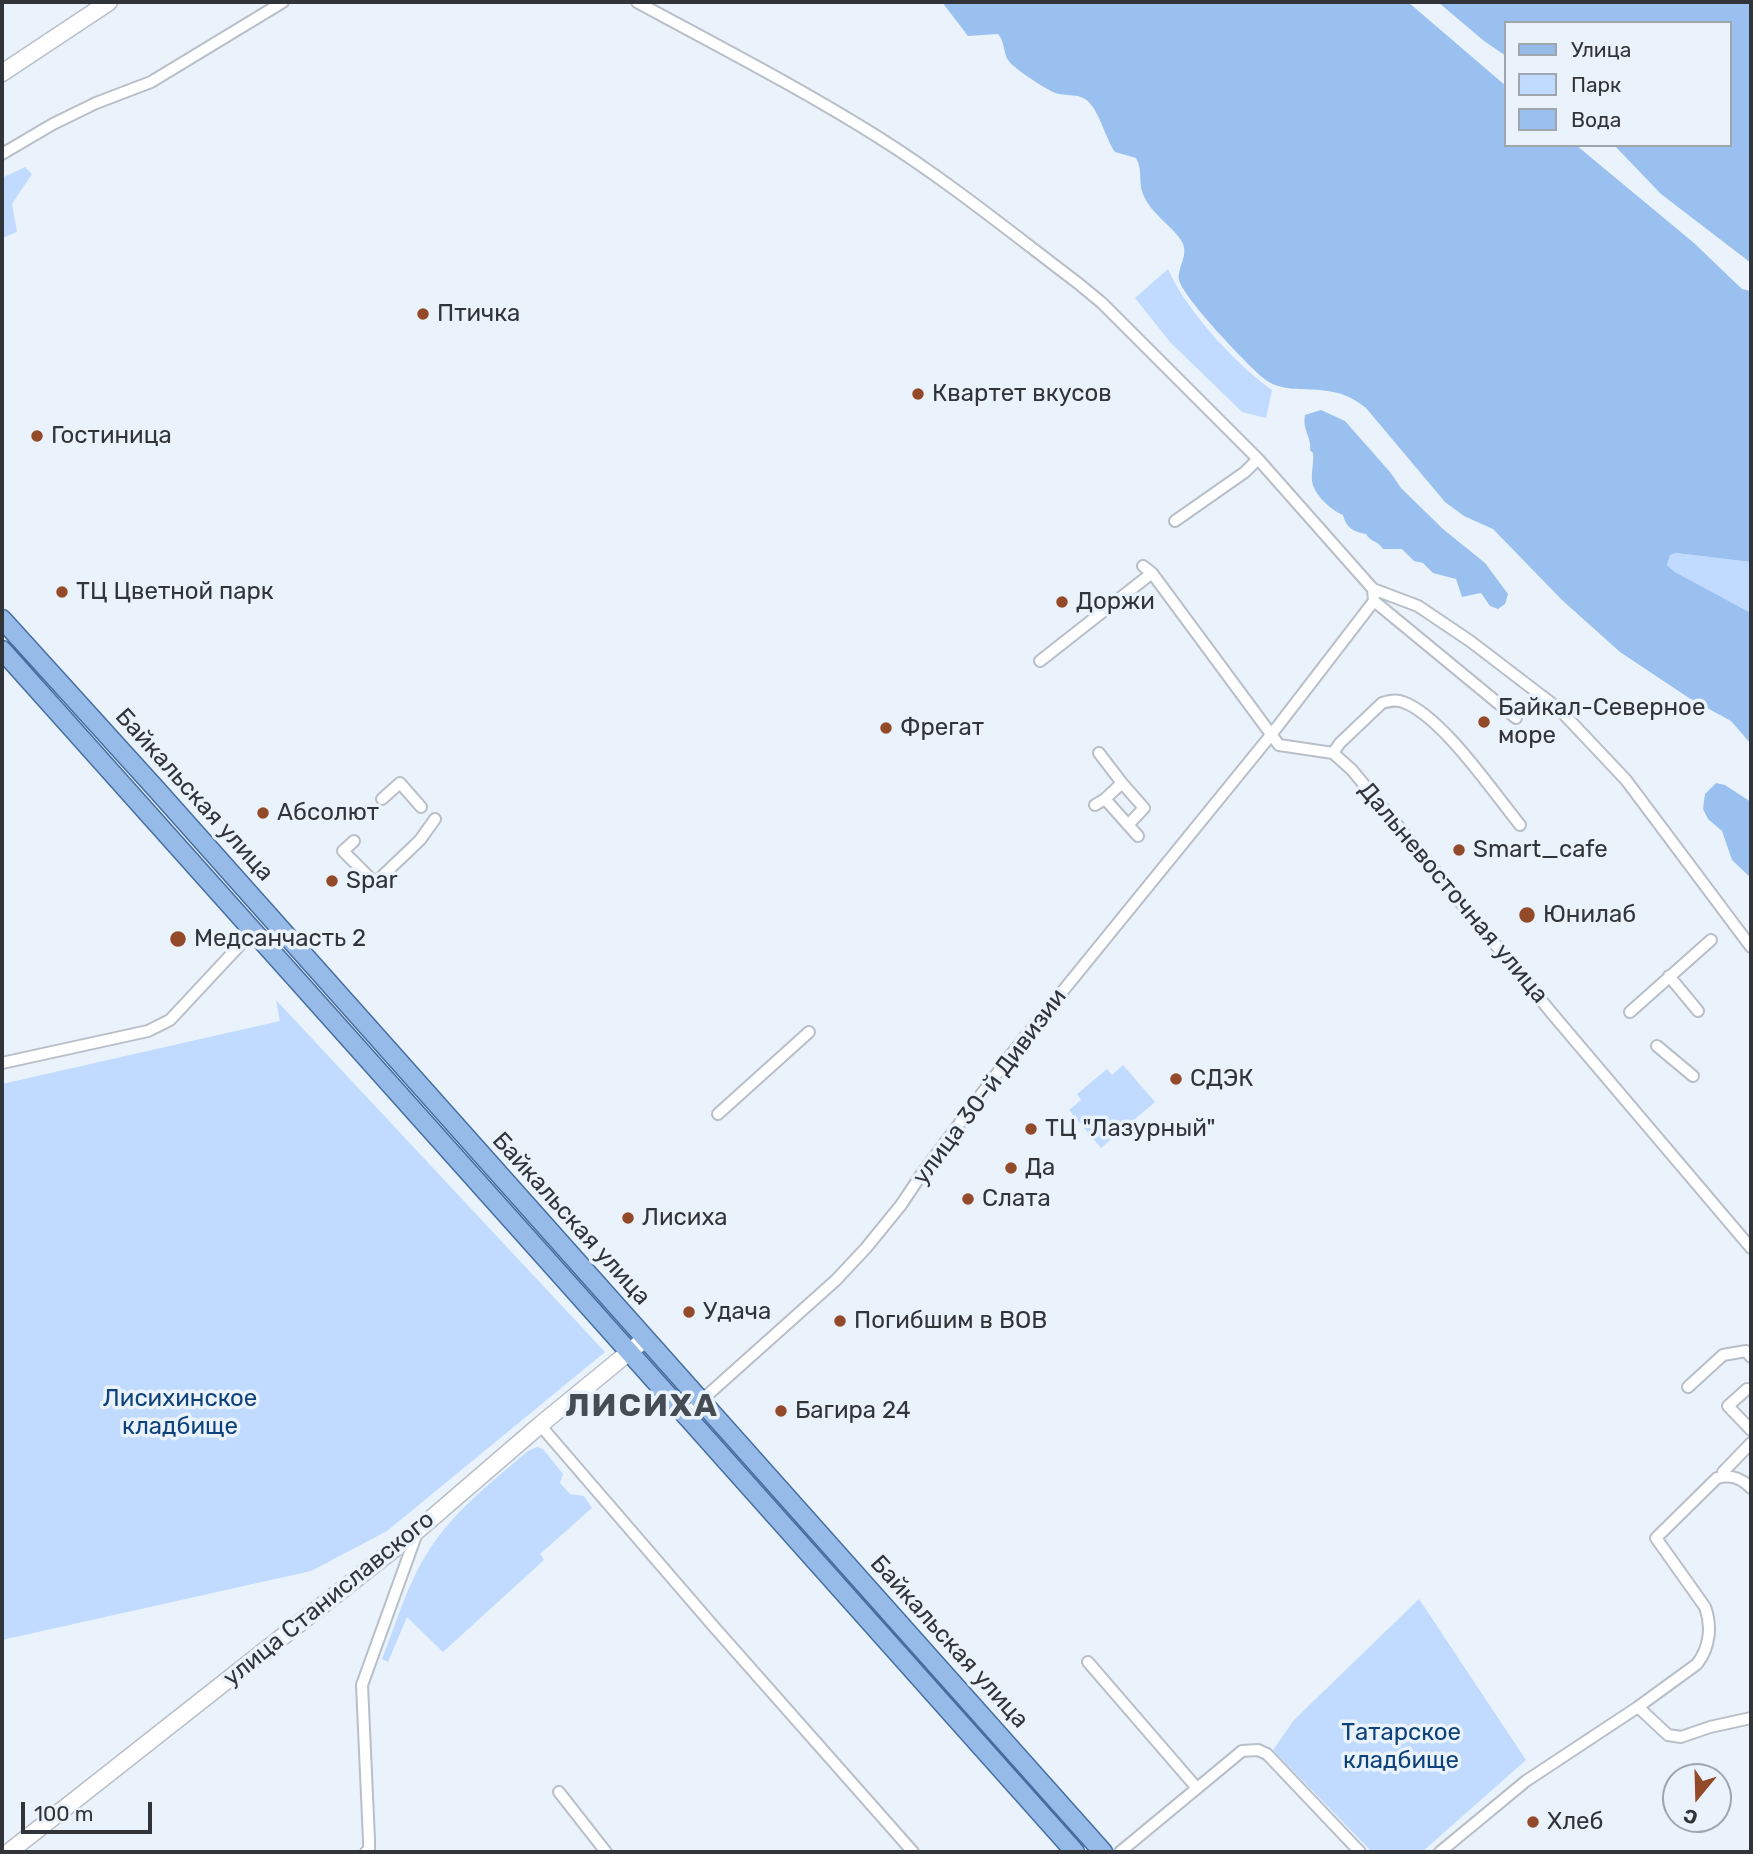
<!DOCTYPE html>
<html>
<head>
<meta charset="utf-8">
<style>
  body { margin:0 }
  #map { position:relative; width:1753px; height:1854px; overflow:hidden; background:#eaf2fb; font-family:Rubik,sans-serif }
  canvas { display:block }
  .frame { position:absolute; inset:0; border:4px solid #313438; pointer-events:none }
  .legend { position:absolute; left:1504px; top:21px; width:228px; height:126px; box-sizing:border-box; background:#eaf2fb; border:2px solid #a0a6ad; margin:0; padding:9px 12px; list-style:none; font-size:21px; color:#313438 }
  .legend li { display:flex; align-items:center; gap:14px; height:35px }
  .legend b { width:35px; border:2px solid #a0a6ad }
  .north { position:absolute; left:1662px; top:1763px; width:70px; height:70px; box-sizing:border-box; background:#eaf2fb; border:2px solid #a0a6ad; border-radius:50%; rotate:199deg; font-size:19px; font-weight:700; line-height:28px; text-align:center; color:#313438 }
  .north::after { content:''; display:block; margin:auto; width:24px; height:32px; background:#924a28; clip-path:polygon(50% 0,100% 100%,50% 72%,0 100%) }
  .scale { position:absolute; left:21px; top:1802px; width:131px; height:32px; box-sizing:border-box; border:4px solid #313438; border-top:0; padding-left:9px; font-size:21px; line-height:24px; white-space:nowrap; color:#313438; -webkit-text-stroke:5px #eaf2fb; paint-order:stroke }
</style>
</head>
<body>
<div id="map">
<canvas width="1753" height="1854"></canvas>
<div class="frame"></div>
<ul class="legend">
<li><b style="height:9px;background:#97bbe8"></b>Улица</li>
<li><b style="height:19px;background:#c0dbff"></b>Парк</li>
<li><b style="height:19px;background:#9ac0f0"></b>Вода</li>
</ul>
<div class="north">С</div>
<div class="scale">100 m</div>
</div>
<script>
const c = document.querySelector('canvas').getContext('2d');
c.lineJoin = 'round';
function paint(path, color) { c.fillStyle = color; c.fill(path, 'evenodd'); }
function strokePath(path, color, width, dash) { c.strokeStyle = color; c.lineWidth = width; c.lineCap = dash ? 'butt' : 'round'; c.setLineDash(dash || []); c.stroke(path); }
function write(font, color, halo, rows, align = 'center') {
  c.font = font + ' Rubik,sans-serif'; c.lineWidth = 7; c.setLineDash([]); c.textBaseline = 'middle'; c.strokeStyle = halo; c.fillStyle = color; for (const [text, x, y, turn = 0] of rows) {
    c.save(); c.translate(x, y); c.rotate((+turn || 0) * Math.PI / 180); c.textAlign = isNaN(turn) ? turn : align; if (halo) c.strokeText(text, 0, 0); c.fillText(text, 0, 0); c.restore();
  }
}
paint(new Path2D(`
  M25,167L32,174L12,204L17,232L2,238V178Z
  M1168,269C1185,309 1236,365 1272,390L1266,418L1242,412L1170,342L1135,298Z
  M1676,553L1751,562V613L1675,572L1667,565L1670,555Z
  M276,1000L605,1352L387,1531L311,1571L2,1640V1084L280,1021Z
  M1123,1065L1155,1102L1101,1148L1069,1110L1081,1100L1077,1094L1107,1069L1112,1075Z
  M537,1447L543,1449L563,1474L560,1483L570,1494L584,1496L592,1508L540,1554L544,1560L443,1652L407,1617L388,1662L382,1659C396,1623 408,1582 429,1550C455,1510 493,1481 528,1451Z
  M1419,1599L1526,1760L1422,1852H1372L1273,1750L1294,1720Z`), '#c0dbff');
paint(new Path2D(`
  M942,2H1408L1506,86V145H1576L1694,243L1742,289L1751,291V562L1676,553L1670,555L1667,565L1675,572L1751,613V744L1731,721L1689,698L1620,652L1562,600L1493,529L1464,516L1445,502L1366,408C1329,376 1289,401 1262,377C1246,363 1184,299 1179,280C1177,268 1188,257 1183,244C1176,228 1151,215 1143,194C1138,182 1143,170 1136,158L1115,152C1105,138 1099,108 1085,99C1076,93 1063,97 1053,92C1043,87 1014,69 1008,60C1003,52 1005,42 998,34L968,36Z
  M1438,2H1751V263L1661,194L1614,145H1730V23H1506V56L1484,41Z
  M1321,410L1345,421L1390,472L1401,488L1443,529L1485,563L1508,594L1505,604L1498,609L1490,606L1481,593L1462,597L1456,579L1433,573L1423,563L1414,561L1402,549H1383C1379,541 1370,542 1366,534C1354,532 1346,528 1343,515C1331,510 1314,495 1312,481C1311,472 1314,463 1313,453L1310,450C1312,438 1302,430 1305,415Z
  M1716,783L1725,785L1751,802V878L1732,860L1722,831L1708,819L1703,809L1705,794Z`), '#9ac0f0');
const street = new Path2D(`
  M637,2C718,46 800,88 878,137C948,181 1013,234 1079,284L1102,303L1258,459L1373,589L1418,606L1470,641L1559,709L1626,780L1751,947
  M2,154L53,124L96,103L151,82L283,2
  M1175,521L1245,472L1258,459
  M1143,566L1152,573L1279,745L1333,753L1352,770L1555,1017L1751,1248
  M1374,601L1516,718
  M1040,661L1152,573
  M1099,753L1122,783
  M1333,753L1340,743L1382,703C1389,701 1396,699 1403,702C1442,716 1493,792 1520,825
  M382,799L400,783L421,807
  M1105,799L1122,783L1144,808L1128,825
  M1095,805L1105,799L1138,836
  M354,841L343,851L375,883L420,840L435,819
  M1669,976L1698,1011
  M1630,1012L1711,940
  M1657,1046L1693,1076
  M2,1063L148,1031L170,1020L254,930
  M718,1114L809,1032
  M1688,1387L1723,1355L1746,1351L1751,1357
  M1747,1389L1728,1406L1751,1430
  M684,1416L836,1280L866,1248L901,1205L921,1175L1010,1056L1271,735L1374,601L1373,589
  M540,1425L715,1628L913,1852
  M1723,1472L1751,1443
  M1088,1662L1196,1787
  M1638,1707L1668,1735L1681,1737L1710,1727L1751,1718
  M559,1792L606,1852
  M366,1852L369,1850V1840L362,1685L418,1530
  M1120,1852L1242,1751L1258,1750L1267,1754L1360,1852
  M1440,1852L1526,1781L1638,1707L1697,1664C1710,1647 1712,1626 1705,1607L1656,1538L1717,1478C1731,1474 1741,1478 1751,1488`);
const secondary = new Path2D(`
  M2,73L109,2
  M9,1852L418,1530L540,1425L645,1339`);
const primary = new Path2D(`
  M2,619L157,790L1103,1852
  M2,650C361,1049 717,1452 1075,1852`);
strokePath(street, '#b9bfc8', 14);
strokePath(secondary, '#b9bfc8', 19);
strokePath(primary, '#466ea1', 21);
strokePath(street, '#fff', 10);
strokePath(secondary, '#fff', 16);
strokePath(primary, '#97bbe8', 18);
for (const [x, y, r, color] of [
  [423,314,7,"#924a28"],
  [918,394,7,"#924a28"],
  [37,436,7,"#924a28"],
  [62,592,7,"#924a28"],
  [1062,602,7,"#924a28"],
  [1484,722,7,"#924a28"],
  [886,728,7,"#924a28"],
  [263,813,7,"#924a28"],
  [1459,850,7,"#924a28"],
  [332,881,7,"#924a28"],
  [1527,915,9,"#924a28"],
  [178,939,9,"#924a28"],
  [1176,1079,7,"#924a28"],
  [1031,1129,7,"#924a28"],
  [1011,1168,7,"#924a28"],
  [968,1199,7,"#924a28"],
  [628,1218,7,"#924a28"],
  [689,1312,7,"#924a28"],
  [840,1321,7,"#924a28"],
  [781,1411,7,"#924a28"],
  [1533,1822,7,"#924a28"]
]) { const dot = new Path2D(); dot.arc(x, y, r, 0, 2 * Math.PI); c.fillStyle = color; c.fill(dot); strokePath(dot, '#eaf2fb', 2.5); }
write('24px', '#313438', '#eaf2fb', [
  ["Птичка",437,314],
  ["Квартет вкусов",932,394],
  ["Гостиница",51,436],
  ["ТЦ Цветной парк",76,592],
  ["Доржи",1076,602],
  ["Байкал-Северное",1498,708],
  ["море",1498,736],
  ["Фрегат",900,728],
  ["Абсолют",277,813],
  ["Smart_cafe",1473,850],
  ["Spar",346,881],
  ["Юнилаб",1543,915],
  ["Медсанчасть 2",194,939],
  ["СДЭК",1190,1079],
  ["ТЦ \"Лазурный\"",1045,1129],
  ["Да",1025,1168],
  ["Слата",982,1199],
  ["Лисиха",642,1218],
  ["Удача",703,1312],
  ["Погибшим в ВОВ",854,1321],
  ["Багира 24",795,1411],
  ["Хлеб",1547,1822]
], 'left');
write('24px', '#313438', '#eaf2fb', [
  ["Байкальская улица",194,795,48],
  ["Дальневосточная улица",1453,893,50],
  ["улица 30-й Дивизии",990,1087,-53],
  ["Байкальская улица",571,1219,48],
  ["улица Станиславского",329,1599,-39],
  ["Байкальская улица",949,1642,48]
]);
write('24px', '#0e427b', '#eaf2fb', [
  ["Лисихинское",180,1399],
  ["кладбище",180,1427],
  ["Татарское",1401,1733],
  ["кладбище",1401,1761]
]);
c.letterSpacing = '2px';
write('bold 32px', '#464c54', '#eaf2fb', [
  ["ЛИСИХА",642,1407]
]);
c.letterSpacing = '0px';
</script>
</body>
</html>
